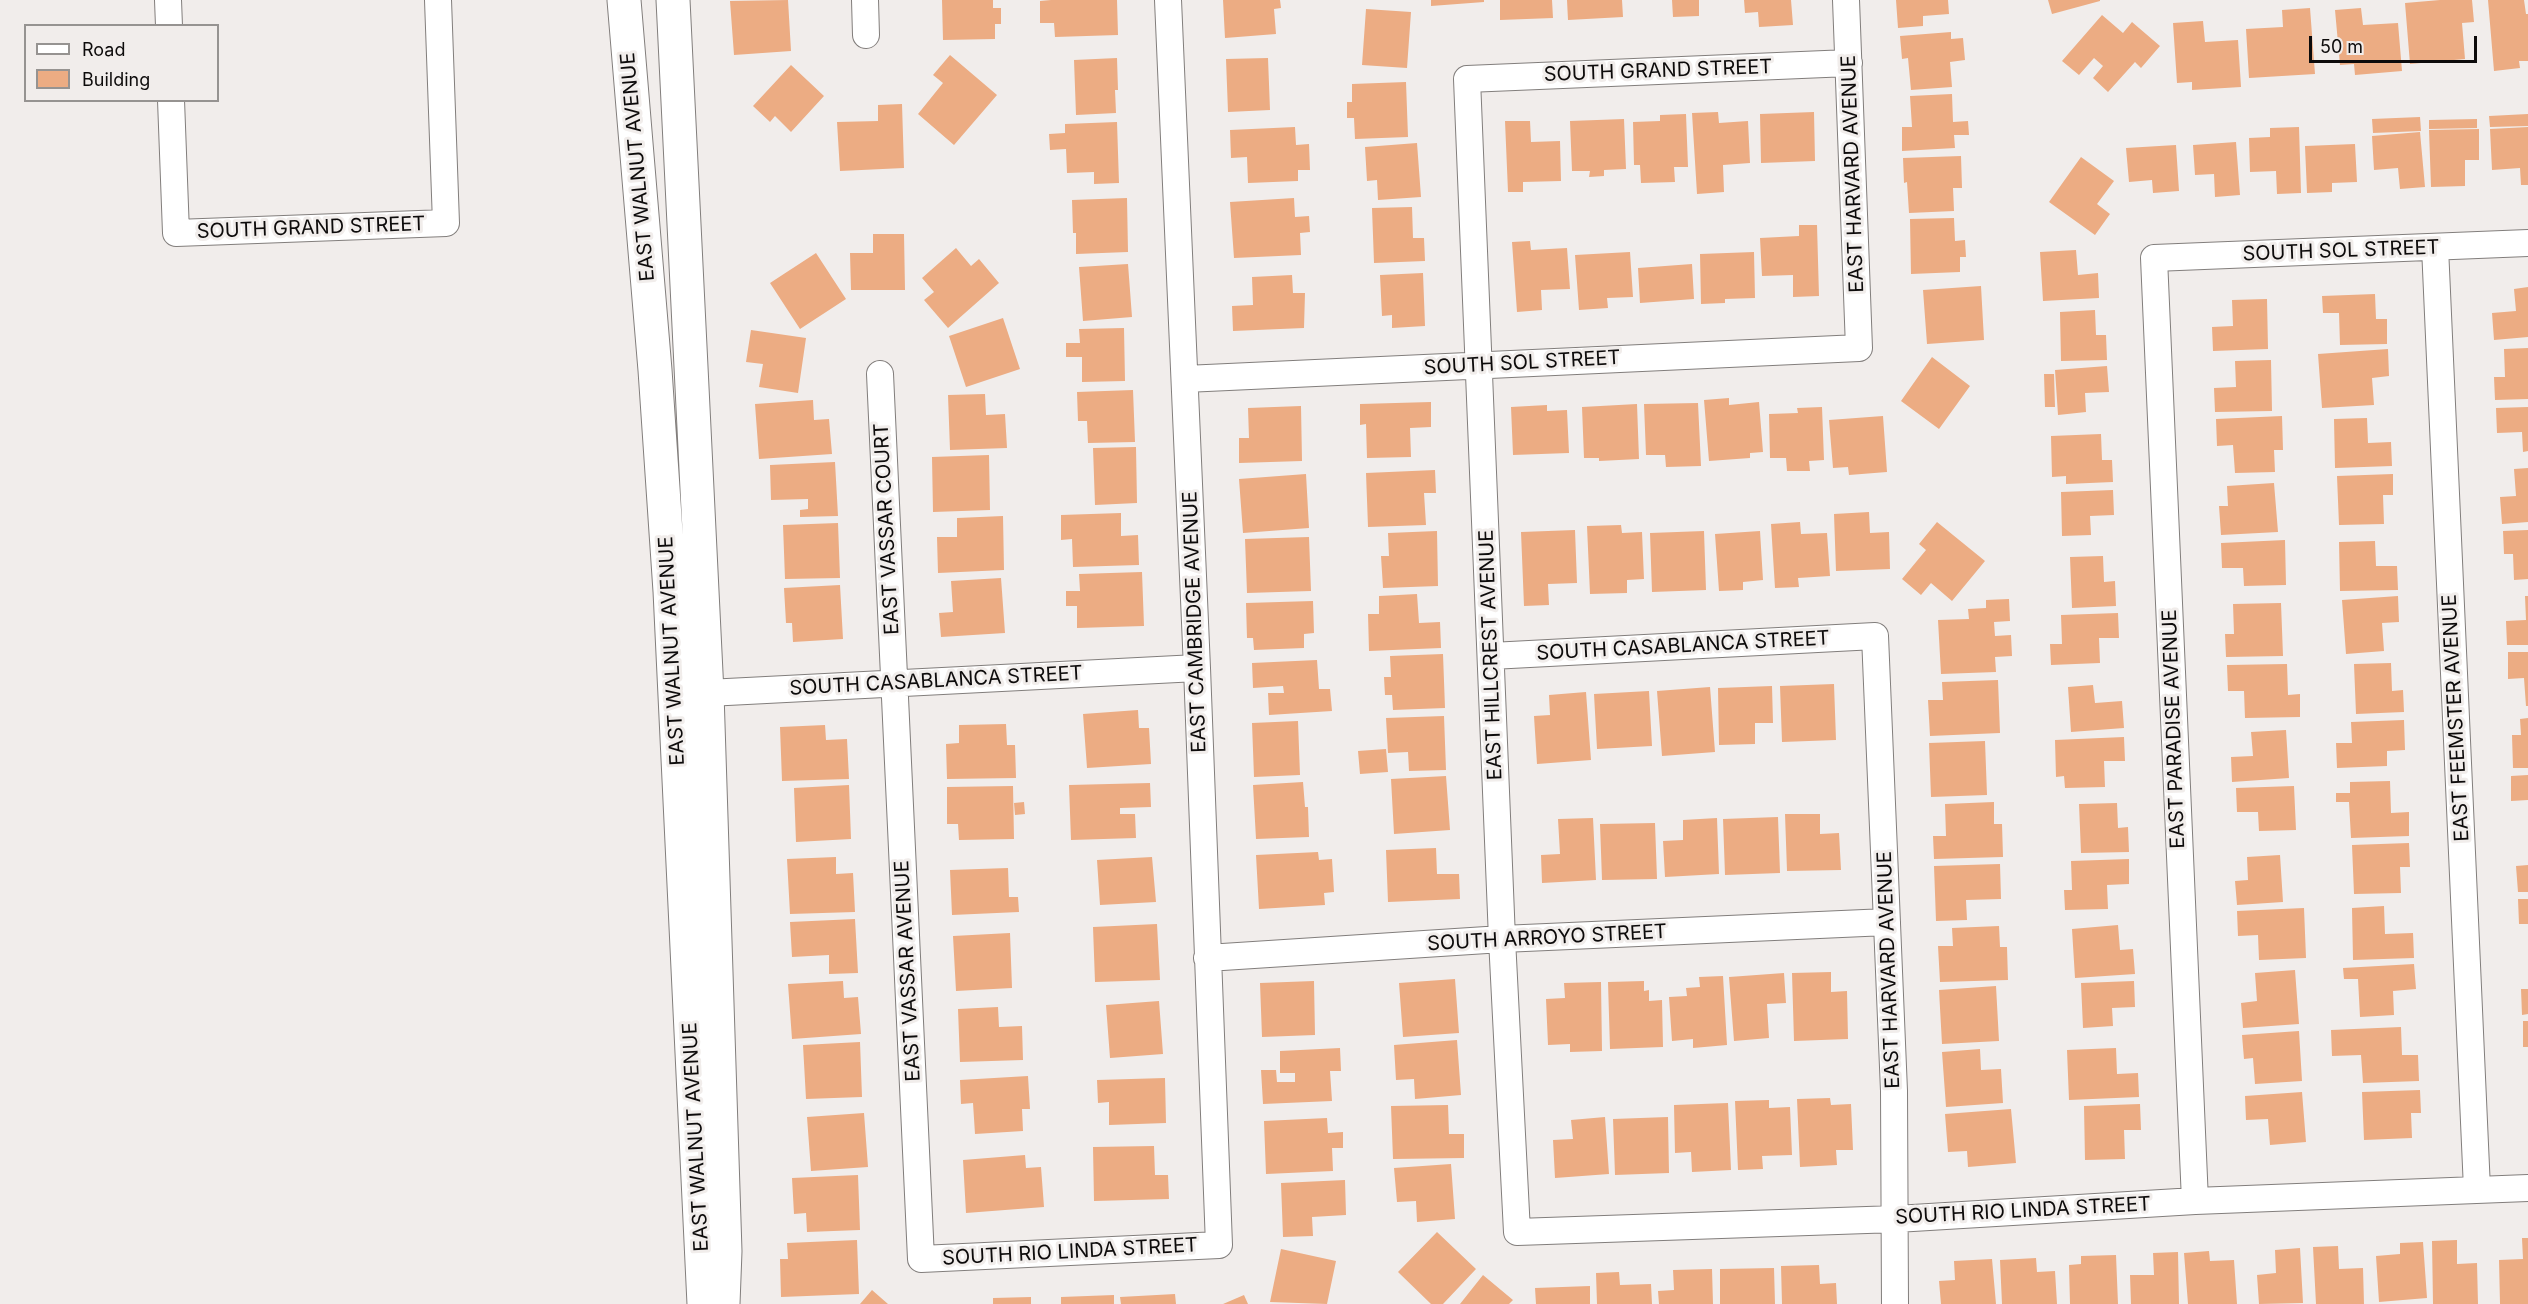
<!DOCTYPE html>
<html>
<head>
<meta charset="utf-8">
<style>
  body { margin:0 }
  #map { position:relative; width:2528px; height:1304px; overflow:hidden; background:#f1edeb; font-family:Inter,sans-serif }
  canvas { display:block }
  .legend { position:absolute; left:24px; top:24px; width:195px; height:78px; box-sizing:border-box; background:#f1edeb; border:2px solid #969391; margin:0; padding:8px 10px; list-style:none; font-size:18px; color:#0d0b0b }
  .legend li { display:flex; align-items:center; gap:12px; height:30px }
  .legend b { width:30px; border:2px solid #969391 }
  .scale { position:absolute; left:2309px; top:36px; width:168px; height:27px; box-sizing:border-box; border:3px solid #0d0b0b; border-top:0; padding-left:8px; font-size:18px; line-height:21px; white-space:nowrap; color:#0d0b0b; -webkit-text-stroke:4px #f1edeb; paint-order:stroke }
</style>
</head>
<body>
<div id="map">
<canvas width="2528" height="1304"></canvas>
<ul class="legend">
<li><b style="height:8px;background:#fff"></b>Road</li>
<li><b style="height:16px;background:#ecac83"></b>Building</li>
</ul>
<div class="scale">50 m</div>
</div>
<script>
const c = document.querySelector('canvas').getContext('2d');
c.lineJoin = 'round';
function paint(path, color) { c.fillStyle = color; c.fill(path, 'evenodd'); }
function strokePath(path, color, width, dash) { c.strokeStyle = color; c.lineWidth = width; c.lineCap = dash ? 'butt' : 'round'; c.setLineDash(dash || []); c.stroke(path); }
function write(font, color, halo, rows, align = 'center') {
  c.font = font + ' Inter,sans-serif'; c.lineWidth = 6; c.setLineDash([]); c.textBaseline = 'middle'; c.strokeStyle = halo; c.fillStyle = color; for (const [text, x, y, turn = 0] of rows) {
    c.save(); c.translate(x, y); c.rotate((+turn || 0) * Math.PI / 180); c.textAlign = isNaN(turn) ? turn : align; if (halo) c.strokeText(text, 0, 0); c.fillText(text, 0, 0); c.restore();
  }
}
paint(new Path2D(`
  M788,0L791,51L734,55L730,1Z
  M942,0H993V8H1001V24H995V39L943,40Z
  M1051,0H1117L1118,35L1055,37L1054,23H1040V1Z
  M1223,0H1280L1281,8L1274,9L1276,34L1225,38Z
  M1431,0H1484V2L1431,6Z
  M1500,0H1552L1553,18L1500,20Z
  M1567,0H1622L1623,17L1568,20Z
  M1672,0H1699V16L1673,17Z
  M1744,0H1791L1793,25L1759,27L1758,12L1745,13Z
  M1896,0H1948L1949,14L1923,16V26L1898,28Z
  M2048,0H2100V1L2052,14Z
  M2440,0H2472L2474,22L2462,23L2465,59L2410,64L2405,3Z
  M2488,0H2524L2526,14H2528V61H2519L2520,68L2494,71Z
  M2310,8L2315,74L2249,78L2246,29L2283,27L2282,10Z
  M2361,8L2363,25L2398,23L2402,71L2355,75L2354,64L2340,65L2335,10Z
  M1366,9L1411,12L1407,68L1362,65Z
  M2102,15L2123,33L2132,22L2160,46L2141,68L2135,62L2108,92L2093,78L2103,66L2094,58L2079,75L2062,61Z
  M2203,21L2205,42L2238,40L2241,87L2192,90V82L2177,83L2173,23Z
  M1951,32V39L1963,38L1965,60L1950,62L1952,87L1911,90L1908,58L1902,59L1900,36Z
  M950,55L997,95L954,145L918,114L943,83L933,75Z
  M1117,58L1118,90H1115L1116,113L1076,115L1074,60Z
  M1268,58L1270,110L1228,112L1226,59Z
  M791,65L824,96L791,132L775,116L770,122L753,106Z
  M1406,82L1408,137L1355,139L1354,118H1347V102H1352V84Z
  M1952,94L1953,122L1968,121L1969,135H1954L1955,148L1902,151V127H1912L1910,96Z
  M902,104L904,168L840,171L837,122L878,121V105Z
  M1718,112L1719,123L1748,121L1750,163L1723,165L1724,192L1697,194L1692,113Z
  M1814,112L1815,161L1761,163L1760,114Z
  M1686,114L1688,167H1674L1675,182L1641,183L1640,165H1634L1633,122L1660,121V115Z
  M2528,114V126L2490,127L2489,116Z
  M2420,117L2421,131L2373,133L2372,119Z
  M1624,119L1626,169L1604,170V176L1589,177L1590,171H1572L1570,121Z
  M2477,119V128L2429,129V120Z
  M1505,121H1530L1531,142L1560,141L1561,181L1523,182V192H1508Z
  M1117,122L1119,183L1094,184V172L1067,173L1066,149L1050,150L1049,134L1065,133V124Z
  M1295,127L1296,145L1309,144L1310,170H1298V181L1248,183L1247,157L1231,158L1230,130Z
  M2299,127L2301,193L2277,194L2276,171L2250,172L2249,138L2270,137V128Z
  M2528,127V185H2521L2520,168L2492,170L2490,129Z
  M2479,129V160H2465V186L2431,187L2429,130Z
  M2420,132L2425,187L2400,189L2398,168L2374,170L2372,136Z
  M2236,142L2240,195L2215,197L2214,174L2195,175L2193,145Z
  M1417,143L1421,197L1378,200L1377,180L1367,181L1365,147Z
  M2355,144L2357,182L2332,183V192L2307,193L2305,146Z
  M2176,145L2179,191L2153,193L2152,180L2129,182L2126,148Z
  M1961,156L1962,188H1953L1954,211L1909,213L1907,182L1904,183L1903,158Z
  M2081,157L2114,181L2097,204L2110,214L2095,235L2049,202Z
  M1127,198L1128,252L1076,254V233H1073L1072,200Z
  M1294,198L1295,217L1309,216L1310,232L1300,233L1301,255L1234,258L1230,202Z
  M1412,207L1413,238H1424L1425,261L1374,263L1372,208Z
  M1954,218L1955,241L1965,240L1966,257H1960V272L1911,274L1910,219Z
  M1799,225H1817L1819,296L1793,297V275L1762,276L1760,238L1799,236Z
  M873,234H904L905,290H851L850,253H873Z
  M1530,241L1531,250L1567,248L1570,289L1541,290L1542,310L1517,312L1512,242Z
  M956,248L971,266L979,259L999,283L948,328L924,300L934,292L922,278Z
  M2076,250L2078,275L2098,273L2099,298L2043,301L2040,252Z
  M1630,252L1633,297L1607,298L1608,308L1579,310L1575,255Z
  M1754,252L1755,298L1725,299V303L1701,304L1700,254Z
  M816,253L846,299L800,329L770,283Z
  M1128,264L1132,317L1083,321L1079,267Z
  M1692,264L1694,299L1640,303L1638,268Z
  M1423,273L1425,326L1392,328V315L1382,316L1380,275Z
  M1292,275L1293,293H1305L1304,328L1233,331L1232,306L1253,305L1252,277Z
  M1981,286L1984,340L1927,344L1923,290Z
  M2528,287V337L2494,340L2492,313L2516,311L2514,289Z
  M2375,294L2376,319H2387V344L2340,345L2339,313H2323L2322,296Z
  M2267,299L2268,349L2213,351L2212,327L2233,326L2232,300Z
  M2095,310L2096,335H2106L2107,360L2061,361L2060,312Z
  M1003,318L1020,369L966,387L949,336Z
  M1124,328L1125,381L1082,382V357H1066V343H1080L1079,329Z
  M751,330L806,338L798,393L759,387L763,364L746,362Z
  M2528,348V399L2495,400L2494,377H2505L2504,349Z
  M2388,349L2389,376L2372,378L2374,405L2322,408L2318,354Z
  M1932,357L1970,386L1939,429L1901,401Z
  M2271,360L2272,411L2215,412L2214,388L2236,387L2235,361Z
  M2107,366L2109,392L2085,393L2086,412L2058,415L2055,370Z
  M2044,374H2054L2055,407H2045Z
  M1133,390L1135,442L1088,443L1087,421H1078L1077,392Z
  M985,394L986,415L1005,414L1007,448L950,450L948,395Z
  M1729,398V405L1759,402L1763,452L1750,453V458L1709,461L1704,400Z
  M813,400L814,420L829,419L832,454L759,459L755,404Z
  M1431,402V427L1410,428L1411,457L1367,458L1366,424L1360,425V404Z
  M1698,403L1701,466L1666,467L1665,455H1646L1644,404Z
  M1637,404L1639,459L1599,461V458H1584L1582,407Z
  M1547,405V411L1567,410L1569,453L1513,455L1511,407Z
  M1301,406L1302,461L1239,463V438H1249L1248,408Z
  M1822,407L1824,460L1809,461L1810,471H1787L1786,458H1770L1769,414L1798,413L1797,408Z
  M2528,407V451L2523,452L2522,432L2497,433L2496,408Z
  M1883,416L1887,472L1849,475L1848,467L1833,468L1829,420Z
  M2282,416L2283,450H2274L2275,472L2235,473L2233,445L2217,446L2216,419Z
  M2367,418L2368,443L2391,442L2392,466L2335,468L2334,419Z
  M2101,434L2102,460H2112L2113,482L2066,484V476L2052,477L2051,436Z
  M1136,447L1137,503L1095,505L1093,448Z
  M989,455L990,510L933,512L932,457Z
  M835,462L838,516L800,517V510L808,509V499L771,500L770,465Z
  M2528,468V522L2502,524L2500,497L2516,496L2514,469Z
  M1435,470L1436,493H1424L1426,525L1368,527L1366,473Z
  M1306,474L1309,528L1243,533L1239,479Z
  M2393,474V495H2383L2384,524L2339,525L2337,476Z
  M2274,483L2278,532L2221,535L2219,506H2228L2227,486Z
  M2113,490L2114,515L2090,516L2091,535L2062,536L2061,492Z
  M1869,512L1870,533L1889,532L1890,569L1836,571L1834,514Z
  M1121,513V536L1138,535L1139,565L1073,567L1072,539L1061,540V515Z
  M1003,516L1004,570L938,573L937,537H957V518Z
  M1800,522L1801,534L1827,533L1830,576L1798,578L1799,587L1775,588L1771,524Z
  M1937,522L1985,561L1952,601L1931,583L1921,595L1902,579L1926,550L1919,544Z
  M838,523L840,578L785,579L783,525Z
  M1621,525L1622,533L1642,532L1644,579L1627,580V593L1590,594L1587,526Z
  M1575,530L1577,583L1548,584L1549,605L1524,606L1521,532Z
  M2528,530V579L2514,580L2513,554H2504L2503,531Z
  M1437,531L1438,586L1383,588L1381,556H1389L1388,533Z
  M1704,531L1706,590L1652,592L1650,533Z
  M1760,531L1763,580L1743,582V590L1719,591L1715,534Z
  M1309,537L1311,591L1247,593L1245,539Z
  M2285,540L2286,585L2244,586L2243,568H2222L2221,543Z
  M2375,541L2376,566H2397L2398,590L2340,591L2339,542Z
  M2103,556L2104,582L2115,581L2116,606L2072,608L2070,557Z
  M1142,572L1144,626L1077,628V606H1066V591H1080L1079,574Z
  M1001,578L1005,633L941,637L939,613L953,612L951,581Z
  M840,585L843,639L793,642L792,623H786L784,588Z
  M1417,594L1419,623L1440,622L1441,648L1369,651L1368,614H1379V596Z
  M2398,596L2399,622L2382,623L2384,651L2346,654L2342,600Z
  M2525,596H2528V645H2507L2506,621L2526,620Z
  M2009,599L2010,621L1994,622L1995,636L2011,635L2012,656L1995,657L1996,672L1941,674L1938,620L1969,619L1968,609L1986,608V600Z
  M1313,601L1314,633L1304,634V648L1254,650L1253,638H1247L1246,603Z
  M2281,603L2283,656L2226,657L2225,634H2234L2233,604Z
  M2118,613L2119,638H2099L2100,663L2051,665L2050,644H2062L2061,615Z
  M2508,652H2528V706H2526L2524,678L2508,679Z
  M1443,654L1445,708L1393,710L1392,695H1385L1384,677H1391L1390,656Z
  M1317,660L1319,689H1330L1332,711L1269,715L1268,693H1284L1283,686L1253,688L1252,663Z
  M2391,663L2392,691L2403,690L2404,712L2356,714L2354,664Z
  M2287,664L2288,695L2300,694V717L2245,718L2244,691H2228L2227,665Z
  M1998,680L2000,733L1930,736L1928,700H1943L1942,682Z
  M1834,684L1836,740L1782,742L1780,686Z
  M2093,685L2095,703L2122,701L2124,728L2071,732L2068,687Z
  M1772,686L1773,723H1755V744L1719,745L1718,688Z
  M1710,687L1715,752L1662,756L1657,691Z
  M1649,691L1652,746L1597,749L1594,694Z
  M1586,692L1591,760L1537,764L1534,716L1550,715L1549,695Z
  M1138,710L1139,728H1149L1151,764L1087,768L1083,714Z
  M1444,716L1446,770L1409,771L1408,752L1388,753L1386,718Z
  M2528,718V768H2513L2512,735H2521L2520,719Z
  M2404,720L2405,750L2387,751V766L2337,768L2336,743H2352L2351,722Z
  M1298,721L1300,775L1254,777L1252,723Z
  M1006,724L1007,745H1015L1016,778L947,779L946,744L959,743V725Z
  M825,725L826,740L847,739L849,779L782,781L780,727Z
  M2286,730L2289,778L2232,782L2231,757L2253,756L2251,732Z
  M2124,737L2125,761H2104L2105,787L2065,788L2064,776L2056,777L2055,740Z
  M1985,741L1987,795L1931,797L1929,743Z
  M1386,749L1388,772L1360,774L1358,751Z
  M2528,775V800L2511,801V776Z
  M1446,776L1450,830L1394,834L1391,779Z
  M2390,781L2391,813L2409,812V836L2351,838L2349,802H2336V793H2350V782Z
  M1303,782L1305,807H1308L1309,837L1256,839L1253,785Z
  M1150,783L1151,807L1120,808V814H1135L1136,838L1071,840L1069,785Z
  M849,785L851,839L796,842L794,788Z
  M1013,786L1014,839L959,840L958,824H947V787Z
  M2294,786L2296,830L2259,831L2258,812H2237L2236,788Z
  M1024,802L1025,814L1015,815L1014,803Z
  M1994,802V824H2002L2003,857L1934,859L1933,836H1946L1945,804Z
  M2117,803L2118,828L2128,827L2129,852L2081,853L2079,804Z
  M1785,814H1820V834L1839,833L1841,870L1787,871Z
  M1778,817L1780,873L1725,875L1723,819Z
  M1593,818L1596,880L1542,883L1541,855L1560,854L1558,819Z
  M1717,818L1719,874L1665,877L1663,841L1683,840V820Z
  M1655,823L1657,879L1602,880L1600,824Z
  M2409,843L2410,867H2400L2401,893L2354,894L2352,845Z
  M1436,848L1437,874H1459L1460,899L1388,902L1386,850Z
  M1318,852L1319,860L1332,859L1334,892L1324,893L1325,905L1259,909L1256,855Z
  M2280,855L2283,902L2237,905L2235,881L2248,880L2247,857Z
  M836,857V874L853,873L855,912L790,914L787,859Z
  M1152,857L1156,902L1100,905L1097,860Z
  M2129,859V884L2107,885L2108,909L2065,910L2064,890H2072L2071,861Z
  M2000,864L2001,899L1966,900L1967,920L1936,921L1934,866Z
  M2528,865V892H2518L2516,866Z
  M1008,868L1009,897H1018L1019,912L952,915L950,870Z
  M2518,899H2528V924H2519Z
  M2384,906L2385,934L2413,933L2414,958L2353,960L2352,908Z
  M2304,908L2306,958L2259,960L2258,935L2238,936L2237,911Z
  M855,919L858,973L829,974V955L792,957L790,922Z
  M1157,924L1160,980L1095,982L1093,927Z
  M2118,925L2120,950L2133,949L2135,974L2075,978L2072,929Z
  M1999,926L2000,947H2007L2008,980L1940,982L1938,946H1953L1952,928Z
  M1010,933L1012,988L956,991L953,936Z
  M2414,964L2416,989L2393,991L2394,1015L2360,1017L2358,979H2344L2343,968Z
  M2295,970L2299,1024L2243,1028L2241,1003L2257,1001L2255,973Z
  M1831,972V992L1847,991L1848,1039L1794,1041L1792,973Z
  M1784,973L1786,1003L1767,1004L1769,1038L1734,1041L1729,977Z
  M1723,976L1727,1045L1693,1048V1039L1672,1041L1669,997L1687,996L1686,988L1700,987L1699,977Z
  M1455,979L1459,1033L1403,1037L1399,983Z
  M843,981L844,998L858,997L861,1034L792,1039L788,984Z
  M1314,981L1315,1035L1262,1037L1260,983Z
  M1644,981V991L1649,990V1001L1662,1000L1663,1047L1610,1049L1608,982Z
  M2134,981L2135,1007L2112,1008L2113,1026L2083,1028L2081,983Z
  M1601,982L1602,1051L1570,1052V1044L1548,1045L1546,999L1565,998L1564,983Z
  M1996,986L1999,1041L1942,1044L1939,990Z
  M2521,989H2528V1014L2522,1015Z
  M1159,1001L1163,1054L1110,1058L1106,1005Z
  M998,1007L999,1027L1022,1026L1023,1060L960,1062L958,1009Z
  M2523,1021H2528V1047H2523Z
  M2401,1027L2402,1055H2418L2419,1081L2363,1083L2361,1055L2332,1056L2331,1030Z
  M2299,1031L2302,1081L2255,1084L2253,1058L2244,1059L2242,1035Z
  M1457,1040L1461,1095L1415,1099L1414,1079L1396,1080L1394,1045Z
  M860,1042L862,1097L806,1099L803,1045Z
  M1340,1048L1341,1071H1330L1332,1101L1263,1104L1261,1070H1276L1277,1082H1295V1073H1280V1051Z
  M2116,1048L2117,1074L2138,1073L2139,1097L2069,1100L2067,1050Z
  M1980,1049L1981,1070L2001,1069L2003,1103L1946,1107L1942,1052Z
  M1028,1076L1030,1109H1022L1023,1131L975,1134L973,1103L961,1104L960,1080Z
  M1165,1078L1166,1123L1109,1125V1102L1098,1103L1097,1080Z
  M2420,1090L2421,1113H2411L2412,1138L2364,1140L2362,1092Z
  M2302,1092L2306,1142L2270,1145L2268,1119L2246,1120L2245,1096Z
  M1830,1098L1831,1105L1851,1104L1853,1150H1836L1837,1165L1800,1167L1797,1099Z
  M1769,1100V1108L1790,1107L1792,1155L1762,1156L1763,1169L1738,1170L1735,1101Z
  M1728,1103L1731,1170L1692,1172L1691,1152L1675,1153L1674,1105Z
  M2140,1104L2141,1130H2124L2125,1159L2085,1160L2084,1106Z
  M1448,1105L1449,1134H1464V1158L1393,1159L1391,1106Z
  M2011,1109L2016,1163L1968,1167L1967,1151L1948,1152L1945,1114Z
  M864,1113L868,1167L811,1171L807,1117Z
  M1605,1117L1609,1174L1555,1178L1553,1140L1573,1139L1571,1120Z
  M1668,1117L1669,1173L1615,1175L1613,1119Z
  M1327,1118L1328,1133L1343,1132V1148H1332L1333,1171L1266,1174L1264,1121Z
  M1154,1146L1155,1175H1168L1169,1199L1094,1201L1093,1147Z
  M1025,1155L1026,1168L1041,1167L1044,1207L966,1213L963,1160Z
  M1451,1164L1455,1219L1417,1222L1416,1201L1397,1202L1394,1168Z
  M858,1175L860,1230L807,1232L806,1213L794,1214L792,1178Z
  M1345,1180L1346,1215L1312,1217L1313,1236L1283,1237L1281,1183Z
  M1437,1232L1476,1269L1443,1304H1431L1398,1272Z
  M2522,1238H2528V1304H2500L2499,1260L2523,1259Z
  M857,1240L859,1294L781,1297L780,1259H788L787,1243Z
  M2457,1240V1264L2477,1263L2478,1304H2433L2432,1241Z
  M2423,1242L2427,1298L2379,1302L2376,1256L2400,1254V1243Z
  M2338,1246L2339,1269L2363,1268L2364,1304H2316L2313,1247Z
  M2300,1248L2303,1303L2259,1304L2257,1275L2276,1273L2275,1250Z
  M1281,1249L1336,1261L1327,1304L1270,1302Z
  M2209,1251L2210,1261L2234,1260L2237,1304H2188L2184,1253Z
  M2178,1252L2179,1304H2131L2130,1275H2154L2153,1253Z
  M2116,1255L2118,1304H2070L2069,1265L2081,1264V1256Z
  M2036,1258L2037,1272L2055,1271L2057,1304H2002L2000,1260Z
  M1992,1259L1996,1304H1941L1939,1281L1955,1280L1954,1261Z
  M1819,1265L1820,1284L1836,1283L1837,1304H1782L1781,1266Z
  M1774,1268L1775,1304H1720V1269Z
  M1712,1269L1713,1304H1659L1658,1291L1674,1290L1673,1270Z
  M1619,1272L1620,1285L1651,1284L1652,1304H1597L1596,1273Z
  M1483,1275L1513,1300L1509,1304H1460Z
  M1590,1286V1304H1536L1535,1288Z
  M872,1290L888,1304H860Z
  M1175,1294L1176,1304H1121L1120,1297Z
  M1114,1295V1304H1061V1297Z
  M1244,1295L1248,1304H1223Z
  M1031,1297V1304H993V1298Z`), '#ecac83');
const street = new Path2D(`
  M168,0L169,26
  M865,0L866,35
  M1849,63L1467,79L1502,939L1517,1232L1896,1219L2195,1201L2528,1188
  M171,100L176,233L446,223L438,0
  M2435,247L2477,1189
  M880,374L921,1259L1219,1245L1197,668L1168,0
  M1185,379L1859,348L1846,0
  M1491,656L1875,636L1894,1091L1895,1304
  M688,694L1197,668
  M1207,958L1502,939L1887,922
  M2195,1201L2154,258L2528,243`);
const secondary = new Path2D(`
  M624,0L655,370L670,591L704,1304
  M673,0L707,693L725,1251L723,1304`);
strokePath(street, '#827e7c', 28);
strokePath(secondary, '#827e7c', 35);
strokePath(street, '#fff', 26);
strokePath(secondary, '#fff', 33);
write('20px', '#0d0b0b', '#f1edeb', [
  ["SOUTH GRAND STREET",1658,71,-2],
  ["EAST WALNUT AVENUE",638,167,-95],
  ["EAST HARVARD AVENUE",1853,174,-92],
  ["SOUTH GRAND STREET",311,228,-2],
  ["SOUTH SOL STREET",2341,251,-2],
  ["SOUTH SOL STREET",1522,363,-3],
  ["EAST VASSAR COURT",887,529,-93],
  ["EAST CAMBRIDGE AVENUE",1195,622,-92],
  ["SOUTH CASABLANCA STREET",1683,646,-3],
  ["EAST WALNUT AVENUE",672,651,-93],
  ["EAST HILLCREST AVENUE",1491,655,-92],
  ["SOUTH CASABLANCA STREET",936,681,-3],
  ["EAST FEEMSTER AVENUE",2456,718,-93],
  ["EAST PARADISE AVENUE",2174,729,-92],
  ["SOUTH ARROYO STREET",1547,938,-3],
  ["EAST HARVARD AVENUE",1889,970,-92],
  ["EAST VASSAR AVENUE",908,971,-93],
  ["EAST WALNUT AVENUE",696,1137,-93],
  ["SOUTH RIO LINDA STREET",2023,1211,-3],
  ["SOUTH RIO LINDA STREET",1070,1252,-3]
]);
</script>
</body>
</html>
